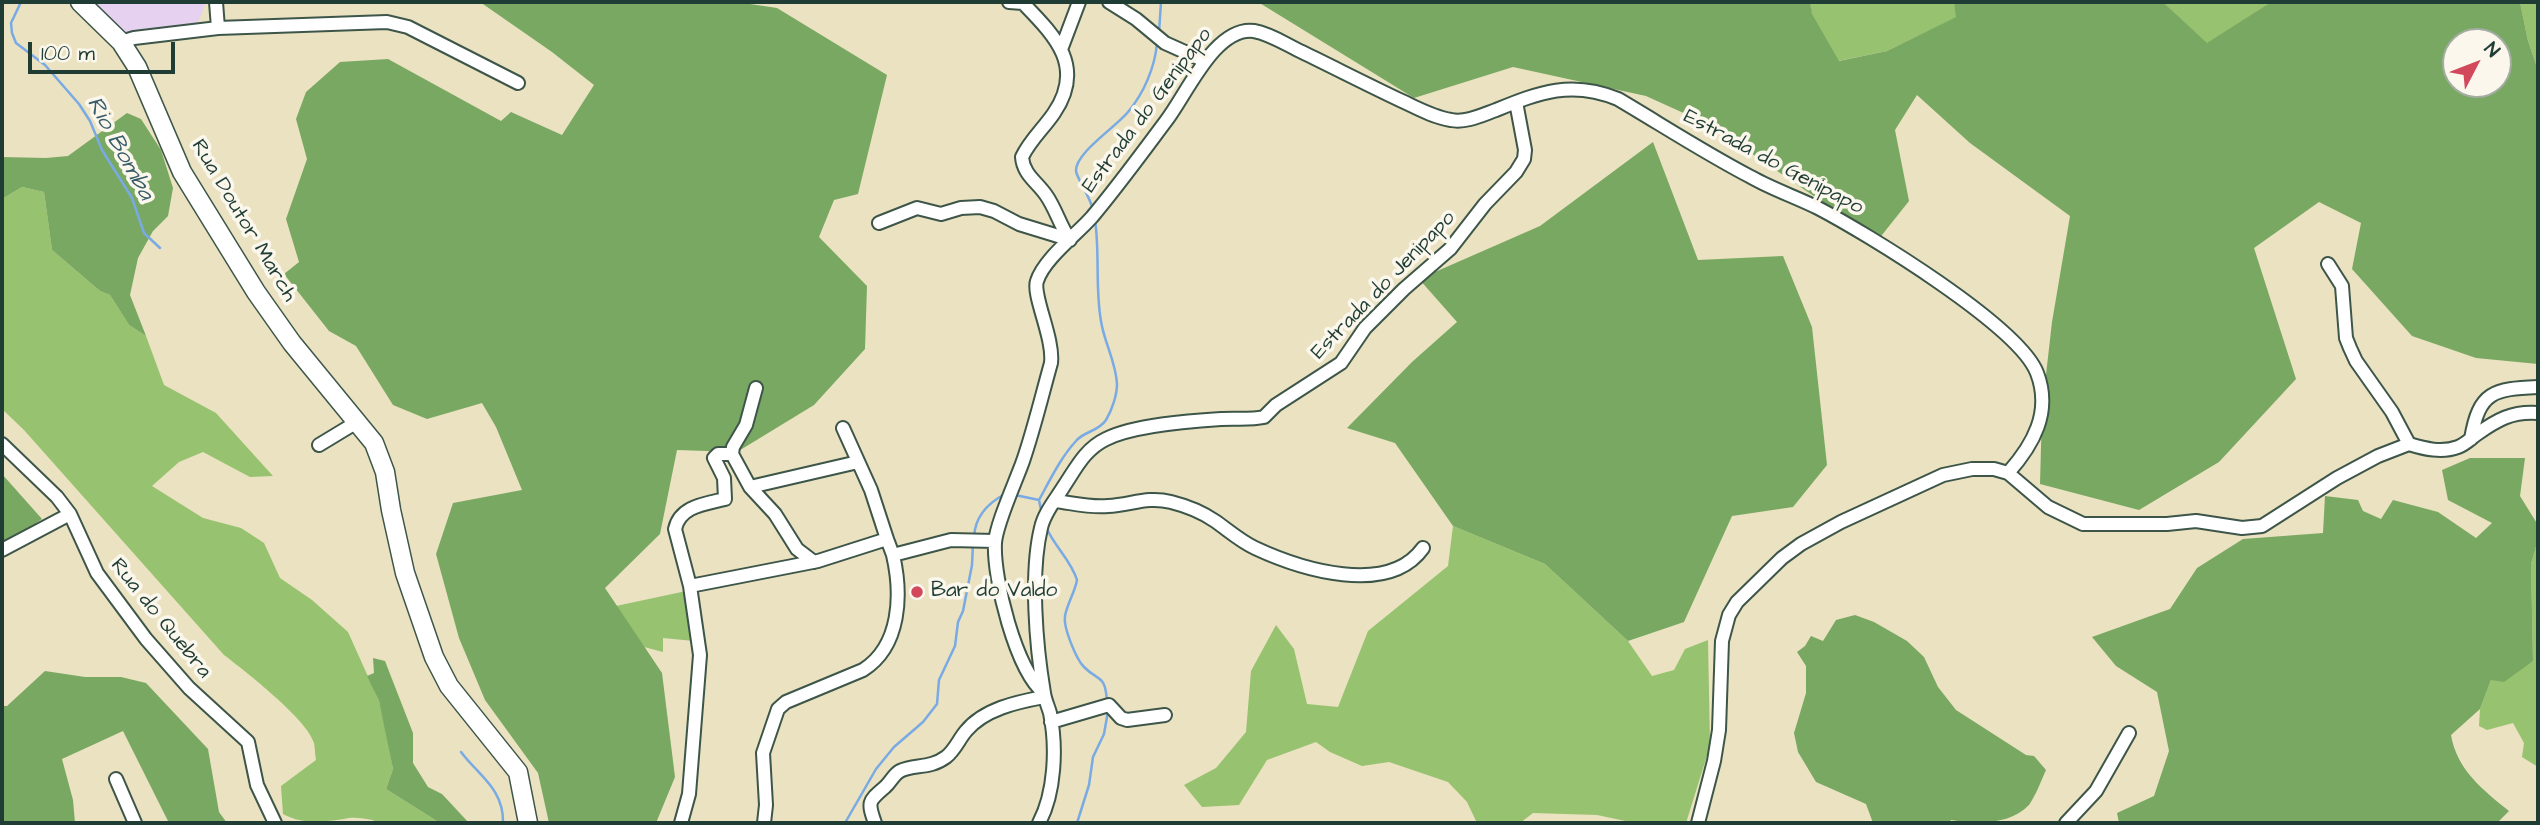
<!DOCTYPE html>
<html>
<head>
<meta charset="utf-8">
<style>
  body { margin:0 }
  #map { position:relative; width:2540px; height:825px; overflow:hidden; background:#eae2c0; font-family:"Architects Daughter",sans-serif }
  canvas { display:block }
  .frame { position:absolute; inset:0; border:4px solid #1f3d34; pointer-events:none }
  .north { position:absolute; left:2442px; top:28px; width:70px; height:70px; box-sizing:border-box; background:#fbf7ec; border:2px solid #a3ada2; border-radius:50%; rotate:48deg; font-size:19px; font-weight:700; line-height:28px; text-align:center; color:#1f3d34 }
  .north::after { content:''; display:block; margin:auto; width:24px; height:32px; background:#d1495b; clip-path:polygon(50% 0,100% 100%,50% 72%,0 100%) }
  .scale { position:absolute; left:28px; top:42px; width:147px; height:32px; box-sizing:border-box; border:4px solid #1f3d34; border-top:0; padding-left:9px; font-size:21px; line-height:24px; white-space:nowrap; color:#1f3d34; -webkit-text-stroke:5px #fbf7ec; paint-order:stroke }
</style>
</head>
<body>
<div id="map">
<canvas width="2540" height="825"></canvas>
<div class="frame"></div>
<div class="north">N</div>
<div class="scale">100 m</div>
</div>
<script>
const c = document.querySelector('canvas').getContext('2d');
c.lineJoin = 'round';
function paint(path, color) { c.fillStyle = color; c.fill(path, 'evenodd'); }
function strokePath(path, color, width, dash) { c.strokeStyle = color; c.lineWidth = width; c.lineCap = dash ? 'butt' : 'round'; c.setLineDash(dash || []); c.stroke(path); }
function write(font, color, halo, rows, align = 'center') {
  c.font = font + ' "Architects Daughter",sans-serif'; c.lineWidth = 7; c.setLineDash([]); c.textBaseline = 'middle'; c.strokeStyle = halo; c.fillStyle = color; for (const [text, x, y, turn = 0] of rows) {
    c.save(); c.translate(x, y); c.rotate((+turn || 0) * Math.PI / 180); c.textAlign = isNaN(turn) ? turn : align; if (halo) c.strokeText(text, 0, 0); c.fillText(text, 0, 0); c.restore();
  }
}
paint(new Path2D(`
  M89,2H206L197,25L125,33Z`), '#e6d2f0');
paint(new Path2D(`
  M1810,2H1954L1957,17L1887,51L1838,61L1811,14Z
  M2163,2H2271L2207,44Z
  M2520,2H2538V70L2528,41Z
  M22,187L44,192L52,250L100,291L110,295L129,325L146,336L164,385L216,413L273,476L250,477L203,452L179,462L152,486L203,518L241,528L264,543L280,578L312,600L348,632L379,701L385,726L393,769L386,789L440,823H376L373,820C365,819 357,817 349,818C326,822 303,825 283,814L281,786L316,760C315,755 315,748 314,743C308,720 245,671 224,655L24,430L2,409V199Z
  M1453,526L1545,564L1628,641L1652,676L1674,670L1685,649L1708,640L1710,746L1686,823H1635L1597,815L1533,813L1520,823H1477L1467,802L1448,782L1389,762L1362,766L1330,752L1316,742L1267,760L1239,805L1202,807L1184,785L1216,768L1246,732L1251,671L1276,625L1294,649L1307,704L1338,707L1368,631L1448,566Z
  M2538,540V767L2522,757L2524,743L2513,723L2487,730L2479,726L2480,709L2491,680L2533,661L2531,564Z
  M691,590L694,641L663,638V652L644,647L616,606Z`), '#97c26f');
paint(new Path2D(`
  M480,2H737L777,8L887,75L858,194L834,200L819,237L867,286L865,349L814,405L737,452L677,450L660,534L605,588L662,673L675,777L656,823H549L538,773L485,700L459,638L436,554L453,503L522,490L496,427L482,403L427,419L393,405L356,346L329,331L284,274L299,262L286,219L307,159L296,119L306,92L340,62L388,59L501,121L511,112L562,135L594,85L552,52Z
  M1258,2H1810L1812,14L1839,61L1887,51L1956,17L1954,2H2163L2207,43L2271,2H2520L2528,41L2538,70V364L2476,358L2412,336L2352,269L2361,223L2319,202L2254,248L2296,379L2219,462L2139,510L2040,484L2042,410L2052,322L2070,216L1970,143L1917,95L1895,130L1909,201L1878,240L1710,125L1646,96L1513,67L1414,98ZM2456,42H2498V84H2456Z
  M127,113L141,119L161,150L173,188L168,216L153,231L138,258L130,295L146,336L129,325L110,295L100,291L52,250L44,192L22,187L2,199V157L46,158L68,156Z
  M1653,142L1698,260L1783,256L1812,327L1827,465L1793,507L1732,516L1684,622L1628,641L1545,564L1453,526L1395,443L1347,428L1412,362L1457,322L1419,279L1540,226Z
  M2470,458H2525L2520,496L2538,525V540L2531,564L2533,661L2504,682L2491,680L2480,709L2451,735C2457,770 2483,790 2509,811L2497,823H2119L2117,813L2154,796L2169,751L2157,692L2116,666L2092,637L2170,609L2197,568L2243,539L2323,533L2325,496L2358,500L2363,511L2381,519L2393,500L2438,512L2476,538L2492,523L2448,500L2442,470Z
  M2,474L42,519L2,547Z
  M1855,615L1874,622L1907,641L1924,657L1938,687L1956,710L2026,755L2034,756L2046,770C2041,781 2036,795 2029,805C2010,825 1978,824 1951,820L1949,823H1873L1866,804L1816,782L1798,752L1794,733L1806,693V666L1797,652L1805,646L1811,636L1823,641L1836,620Z
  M373,658L385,661L413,733V763L428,787L442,794L469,823H440L386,789L393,769L379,701L367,676L374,673Z
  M45,671L85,677H121L146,683L208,749L219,812L227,823H169L123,731L62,759L73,800L75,823H2V706H7Z`), '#79a862');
strokePath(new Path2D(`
  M21,2L11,23L12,33L16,43L45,65L79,104L90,121L102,150L132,198L144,233L160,248
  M1159,33L1161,2
  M1093,210C1090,196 1077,179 1076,171C1075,153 1116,127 1128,112C1144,93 1155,67 1157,43
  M1015,495L1039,500
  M1041,510L1039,500C1050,480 1061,457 1076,441C1084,431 1098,432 1106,420C1112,410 1117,395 1117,384C1116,362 1104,342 1101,321C1095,288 1100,254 1095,220
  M1046,527C1054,546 1071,560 1077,580C1075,592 1067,604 1065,616C1063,627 1076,659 1084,667C1099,682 1105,674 1107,701
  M974,537C975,517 988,503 1005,494
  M461,752C479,776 504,789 503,823
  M845,823L876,769L894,747L923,722L937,704L939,680L955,646L958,622L963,611L972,565L973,543
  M1077,823L1089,785L1093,757L1104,734L1108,711`), '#79aae4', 2.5);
const minor = new Path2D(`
  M216,2L218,28
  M1009,2L1023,3C1054,35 1086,66 1054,113C1044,128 1030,140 1022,157C1023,174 1037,182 1046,195C1056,209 1060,226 1070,240
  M1109,2L1136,19L1165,43L1205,61
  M121,42L134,38L218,28L387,22L408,27L518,83
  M1062,47L1079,2
  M879,223L917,208L941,214L961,208L980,207L994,211L1019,224L1068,239
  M2328,264L2342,286L2346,338L2350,348L2356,361L2392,412L2409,444C2425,449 2442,453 2458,447C2466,444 2470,439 2477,434C2497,420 2512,411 2538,413
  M756,388L746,425L733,447L732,454L750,487L775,514L797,549L814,562
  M843,428L871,490L887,539
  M2471,439C2479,391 2494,389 2538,387
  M2,444L57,497L70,514L97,573L146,639L189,688L248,742L257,785L275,823
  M319,445L357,422
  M750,487L858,462
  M1055,501C1072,503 1091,508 1108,506C1131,505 1147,496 1171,502C1187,506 1202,512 1215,521C1228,530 1240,541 1255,548C1300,569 1388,597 1423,548
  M2,550L70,514
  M690,586L818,561L887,539L893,555L951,540L995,541
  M1044,693C1016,671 993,578 995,543C996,524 1016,481 1023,461C1034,429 1042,395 1051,363C1054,338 1032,295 1037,281C1044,259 1076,235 1092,217C1118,186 1142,153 1166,121C1187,94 1215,26 1254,31C1271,34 1287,45 1302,52C1335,68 1368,85 1402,101C1417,108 1433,117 1451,120C1466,123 1482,115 1496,110C1540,92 1572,80 1618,99C1662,125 1705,153 1751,177C1772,189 1796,197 1818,208C1866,233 2019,326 2037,373C2052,412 2033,445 2008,473
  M1051,722L1109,705L1121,718L1127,720L1165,715
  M116,779L135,823
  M681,823L689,794L700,655L690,586L675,529C680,506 705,504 725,499L724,478L714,458L718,454H732
  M764,823L766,805L763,753L778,709L786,702L863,670C901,646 902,594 893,555
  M875,823C867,801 869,801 885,787C891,782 893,775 900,771C914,764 930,769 946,757C955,750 959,739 966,731C984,709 1017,702 1044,697
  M1039,823C1055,793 1057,747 1050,713C1048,706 1045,700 1044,693C1036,646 1030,573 1041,528C1044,513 1056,499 1064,486C1076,468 1085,449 1106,439C1134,425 1189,421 1221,419C1235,418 1250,420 1264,417L1276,405L1341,363L1365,328L1404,289L1450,249L1485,204L1516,172L1524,159L1525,150L1516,102
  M1698,823L1714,761L1719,730L1722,641L1729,615L1737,602L1782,558L1801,544L1841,522L1943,475L1972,469H1994L2008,473L2048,507L2083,524H2167L2196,521L2242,528L2262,526L2337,478L2378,456L2409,444
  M2066,823L2096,791L2129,733`);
const secondary = new Path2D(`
  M80,2L121,42L137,67L182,172L256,292L292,343L374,443L385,472L391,510L405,573L434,657L449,686L518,772L528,823`);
strokePath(minor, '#3d5649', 16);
strokePath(secondary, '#3d5649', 21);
strokePath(minor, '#fff', 12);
strokePath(secondary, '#fff', 18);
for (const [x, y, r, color] of [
  [917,592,7,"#d1495b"]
]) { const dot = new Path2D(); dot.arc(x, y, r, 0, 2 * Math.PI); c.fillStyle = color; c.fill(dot); strokePath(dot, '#fbf7ec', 2.5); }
write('21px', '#1f3d34', '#fbf7ec', [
  ["Estrada do Genipapo",1148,111,-53],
  ["Estrada do Genipapo",1773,163,28],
  ["Rua Doutor March",243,221,59],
  ["Estrada do Jenipapo",1384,286,-46],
  ["Rua do Quebra",160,619,51]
]);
write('21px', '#1f3d34', '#fbf7ec', [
  ["Bar do Valdo",931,592]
], 'left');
write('italic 23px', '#3a5e69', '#fbf7ec', [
  ["Rio Bomba",119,149,61]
]);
</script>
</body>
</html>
